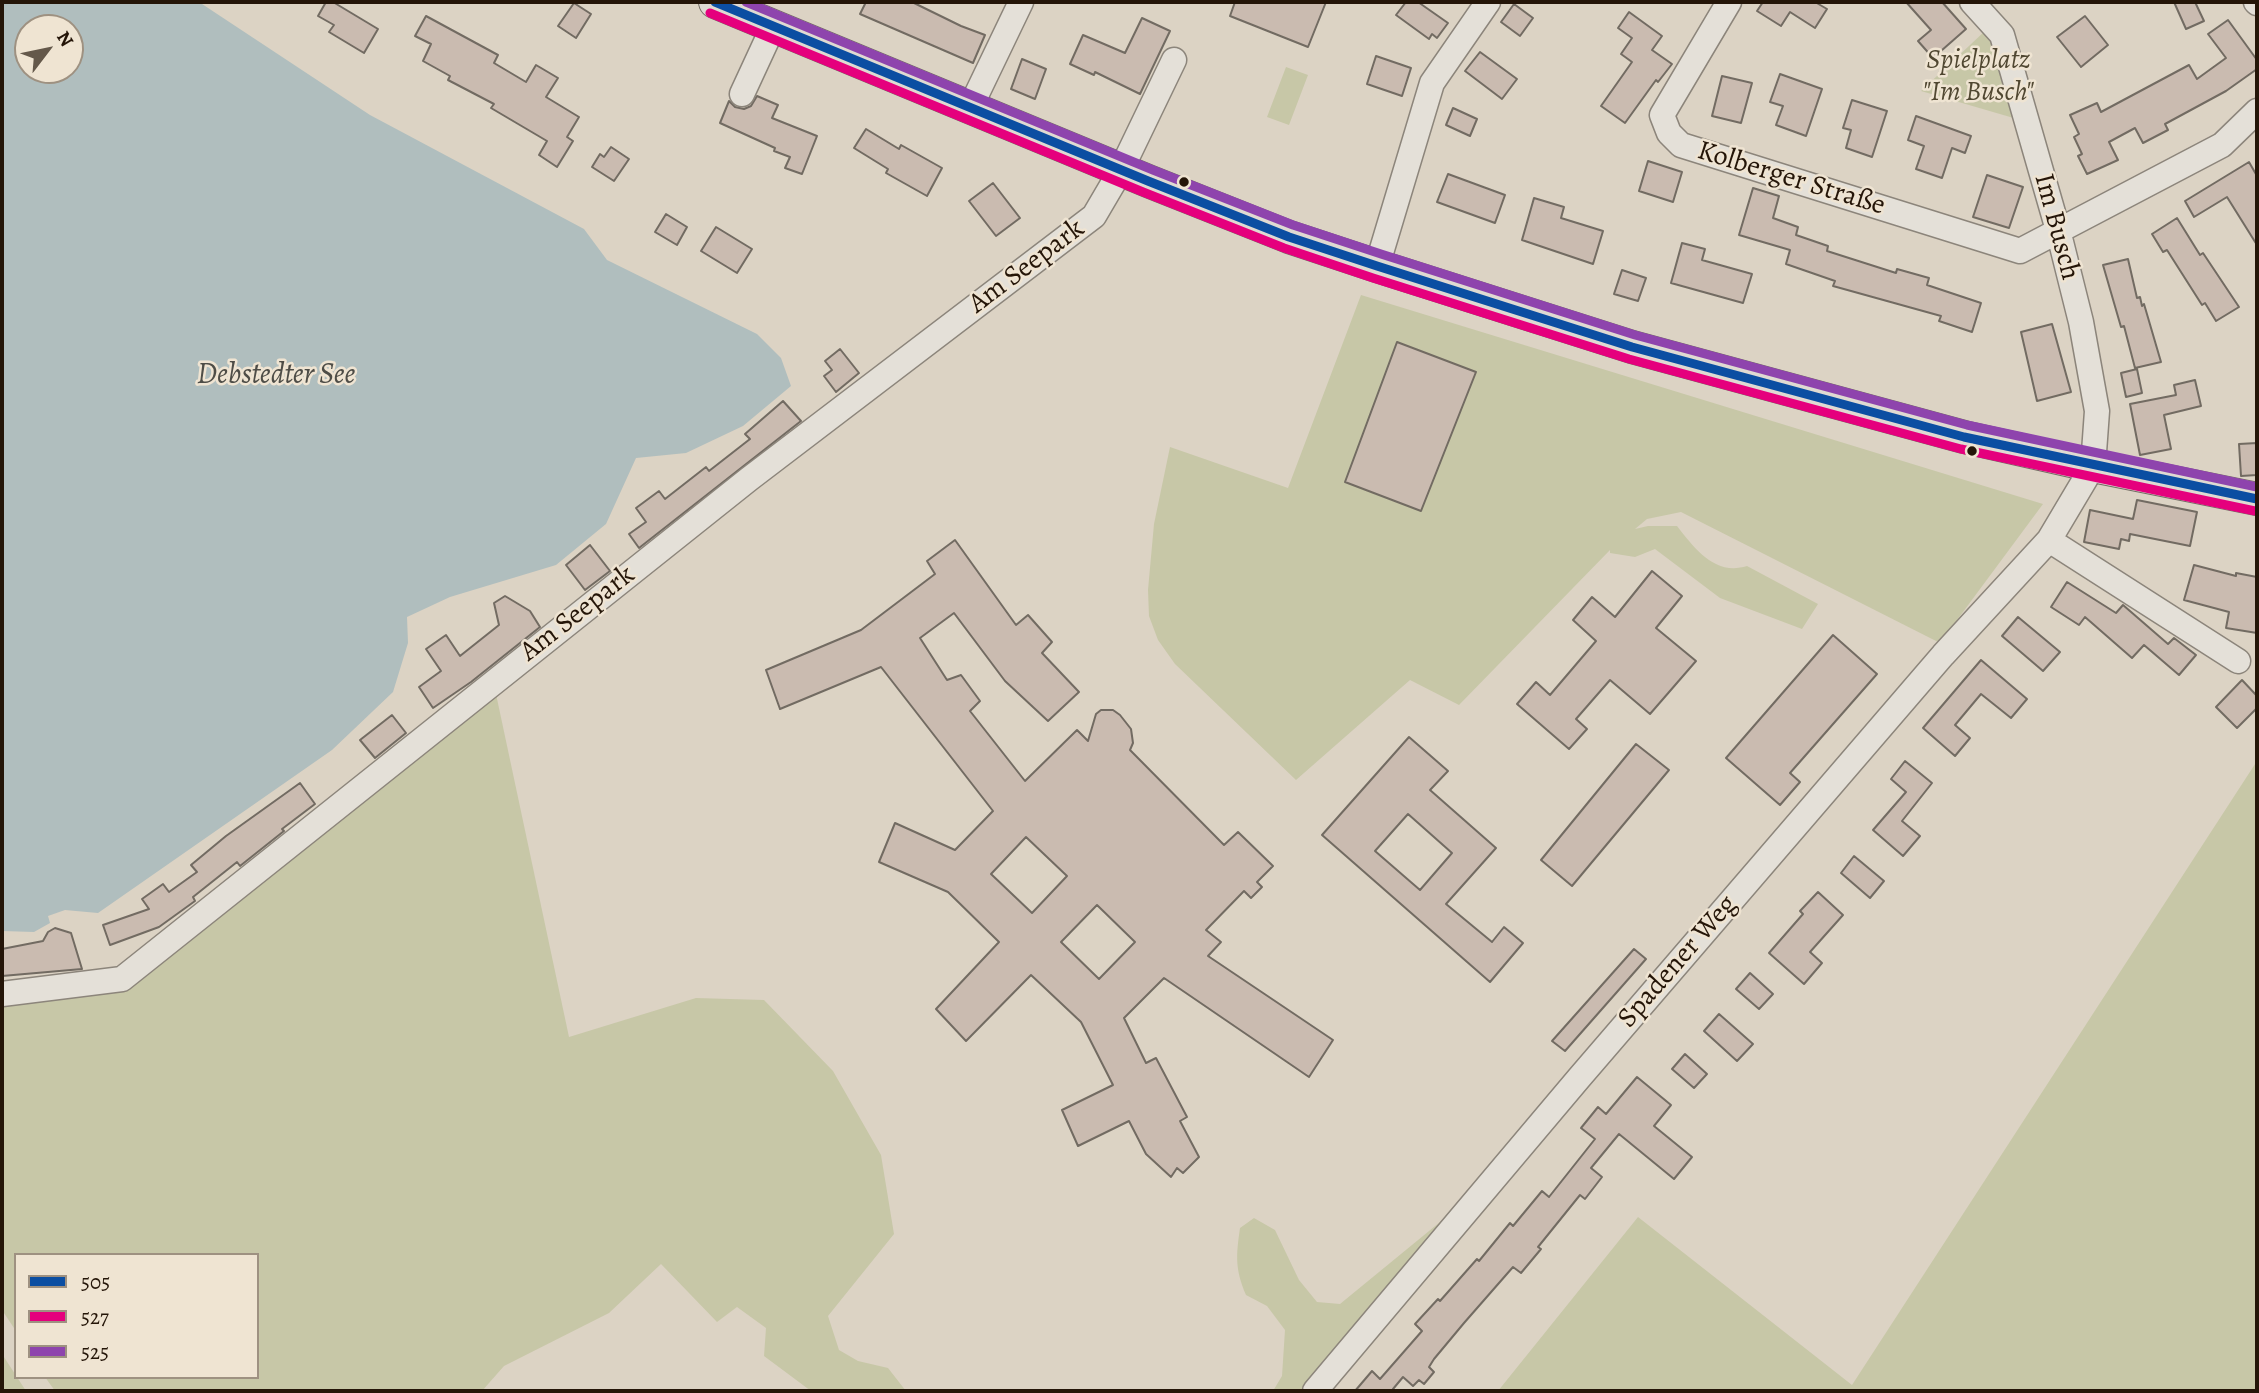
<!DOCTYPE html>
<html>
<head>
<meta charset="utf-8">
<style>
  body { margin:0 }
  #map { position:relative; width:2259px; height:1393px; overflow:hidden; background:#dcd3c4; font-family:Alegreya,serif }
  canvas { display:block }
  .frame { position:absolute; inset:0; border:4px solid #241508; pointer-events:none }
  .legend { position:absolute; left:14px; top:1253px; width:245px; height:126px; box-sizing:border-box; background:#efe4d2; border:2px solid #9e9181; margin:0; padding:9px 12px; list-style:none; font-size:21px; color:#241508 }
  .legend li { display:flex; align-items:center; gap:14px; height:35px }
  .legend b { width:35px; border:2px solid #9e9181 }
  .north { position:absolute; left:14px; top:14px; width:70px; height:70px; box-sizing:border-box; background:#efe4d2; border:2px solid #9e9181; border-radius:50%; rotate:58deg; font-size:19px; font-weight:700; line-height:28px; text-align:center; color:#241508 }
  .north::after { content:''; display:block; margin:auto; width:24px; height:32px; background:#64584a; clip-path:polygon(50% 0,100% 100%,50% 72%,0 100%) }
</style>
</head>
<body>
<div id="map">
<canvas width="2259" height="1393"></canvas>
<div class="frame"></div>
<ul class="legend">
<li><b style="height:9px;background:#0b4ea2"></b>505</li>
<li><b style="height:9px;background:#e5007d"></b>527</li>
<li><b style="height:9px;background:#8e44ad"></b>525</li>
</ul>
<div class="north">N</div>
</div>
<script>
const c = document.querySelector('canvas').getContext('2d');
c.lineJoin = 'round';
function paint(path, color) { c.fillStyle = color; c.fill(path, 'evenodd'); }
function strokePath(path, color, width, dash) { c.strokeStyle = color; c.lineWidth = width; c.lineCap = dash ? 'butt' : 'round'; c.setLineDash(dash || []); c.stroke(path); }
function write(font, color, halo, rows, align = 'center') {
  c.font = font + ' Alegreya,serif'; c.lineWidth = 5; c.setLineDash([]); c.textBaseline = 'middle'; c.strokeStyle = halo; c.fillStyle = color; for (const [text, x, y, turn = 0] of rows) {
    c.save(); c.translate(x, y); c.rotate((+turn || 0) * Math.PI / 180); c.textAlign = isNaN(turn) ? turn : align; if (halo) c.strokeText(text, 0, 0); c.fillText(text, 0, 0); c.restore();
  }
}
paint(new Path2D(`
  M1986,30L2000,48L2017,119L1921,91Z
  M1286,67L1308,75L1289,125L1267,117Z
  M1361,295L2043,504L1940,643L1681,512L1647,519L1635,529L1648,526H1677C1695,549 1715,576 1747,566L1818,604L1802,629L1720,598L1655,549L1635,557L1610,553V550L1459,705L1410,680L1296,780L1175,664L1158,640L1149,616L1148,590L1154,524L1170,447L1288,488Z
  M496,694L569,1037L696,998L764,1000L833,1071L881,1155L894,1234L828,1316L839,1350L858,1361L888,1368L906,1391H811L764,1356L766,1328L737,1307L717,1322L661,1264L609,1313L504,1366L482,1391H55L45,1377H257V1255H16V1331L2,1310V1004L124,992Z
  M2257,761V1391H1498L1638,1217L1852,1385Z
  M1451,1213L1305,1391H1273L1282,1376L1285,1330L1267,1306L1246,1295C1235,1269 1236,1256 1240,1228L1254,1218L1275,1230L1299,1280L1317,1302L1340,1304Z
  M2,1354L26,1391H2Z`), '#c7c7a7');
paint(new Path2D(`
  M2,2H199L370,115L584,229L607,260L757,334L781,358L791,386L743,426L686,453L636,458L606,524L556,565L450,597L407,617L408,643L393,692L332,750L98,913L65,910L48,916L50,923L34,932L2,931ZM28,28H70V70H28Z`), '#b0bebe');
const building = new Path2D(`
  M326,2H333L378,29L364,53L329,32L334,25L318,16Z
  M866,2H912L961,26L985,35L973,63L860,14Z
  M1235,2H1326L1308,47L1230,16Z
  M1406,2H1418L1448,23L1437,38L1432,34L1429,39L1396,15Z
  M1763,2H1815L1827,9L1815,28L1790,12L1781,26L1757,11Z
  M1906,2H1942L1966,29L1933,58L1918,41L1931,30Z
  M2174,2H2195L2204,21L2186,29Z
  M574,3L591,14L576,38L558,26Z
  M1514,4L1533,18L1520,36L1501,22Z
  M1629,12L1662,36L1652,50L1672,64L1658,82L1656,80L1625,123L1601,106L1632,62L1621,54L1632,38L1618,28Z
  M426,16L498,55L494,63L526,82L536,65L558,78L546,97L579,117L567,137L573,141L557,167L539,155L547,141L491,108L494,104L448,80L450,76L423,61L431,44L415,36Z
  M2085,16L2108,45L2081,67L2057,37Z
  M1142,18L1170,31L1140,94L1095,72L1094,75L1070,64L1083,35L1125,53Z
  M2228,20L2257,60V69L2226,91L2165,124L2168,130L2143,143L2135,128L2109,142L2118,160L2087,174L2078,156L2082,154L2074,137L2079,134L2070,115L2097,103L2101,112L2189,65L2197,79L2226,58L2208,34Z
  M1480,52L1517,79L1502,99L1465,71Z
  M1376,56L1411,68L1402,96L1367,84Z
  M1022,59L1046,69L1035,99L1011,89Z
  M1780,74L1822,89L1806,136L1776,125L1783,106L1770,102Z
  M1722,76L1752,83L1741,123L1712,116Z
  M757,96L778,105L772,118L817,136L802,174L785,168L790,157L774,151L775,148L720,123L729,101L735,107L744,109L751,106Z
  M1852,100L1887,111L1872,157L1846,148L1851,130L1843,128Z
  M1453,108L1477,119L1470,136L1446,125Z
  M1916,116L1971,136L1965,153L1952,148L1942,178L1916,169L1924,146L1908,140Z
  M866,129L899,149L901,145L942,168L927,196L886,173L888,169L854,148Z
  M611,147L629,159L614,181L592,167L600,154L604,157Z
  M1648,161L1682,172L1673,202L1639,191Z
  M2249,162L2257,176V245L2227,197L2194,217L2185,201Z
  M1448,174L1505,195L1495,223L1437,202Z
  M1987,175L2023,187L2009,228L1973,217Z
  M993,183L1020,218L996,236L969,201Z
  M1753,188L1779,196L1773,218L1798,227L1796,235L1828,246L1827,251L1896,273L1897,269L1929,278L1927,285L1981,303L1972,332L1939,321L1941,316L1833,286L1835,281L1786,264L1790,250L1739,235Z
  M1534,198L1564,207L1561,218L1603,231L1593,264L1522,240Z
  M666,214L687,227L677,245L655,232Z
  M2177,218L2200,255L2203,253L2239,307L2216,321L2205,303L2202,305L2167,250L2163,252L2152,234Z
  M716,227L752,249L737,273L701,251Z
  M1682,243L1705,249L1702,260L1752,274L1743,303L1671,283Z
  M2128,259L2137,298L2140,297L2142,306L2144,304L2161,362L2135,368L2124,326L2121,327L2103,265Z
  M1622,270L1646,278L1638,301L1614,294Z
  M2052,324L2071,392L2037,401L2021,332Z
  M1397,342L1476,372L1421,511L1345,482Z
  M840,349L859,373L836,392L824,376L832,370L825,361Z
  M2137,369L2142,393L2126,397L2121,373Z
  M2195,380L2201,406L2164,415L2171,449L2140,455L2130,404L2176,395L2174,385Z
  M783,401L801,421L639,548L629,534L646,522L636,508L659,491L665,499L706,467L709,471L750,439L745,434Z
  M2257,443V475L2241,476L2239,444Z
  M2137,500L2197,512L2190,546L2130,534L2129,541L2121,539L2119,549L2084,542L2090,510L2133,519Z
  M955,540L1016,625L1028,615L1052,642L1042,653L1079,692L1048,721L1005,681L954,613L920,638L947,680L961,675L980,701L970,711L1025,781L1077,730L1088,741L1096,714L1101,710H1113L1120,715L1131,729L1133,743L1130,750L1224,845L1238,832L1273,866L1257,882L1262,887L1251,898L1244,891L1206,930L1221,942L1208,956L1333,1040L1309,1077L1164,978L1124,1018L1146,1063L1156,1058L1187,1117L1180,1121L1199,1157L1183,1173L1177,1168L1171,1177L1146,1154L1129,1121L1078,1146L1062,1110L1113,1085L1081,1022L1031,975L966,1041L936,1009L999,942L948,892L879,862L895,823L955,850L993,811L881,667L780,709L766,670L861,630L935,574L927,561ZM1026,837L1067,876L1032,913L991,874ZM1097,905L1135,942L1099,979L1061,942Z
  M590,545L610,571L585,590L566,565Z
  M2194,565L2236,576V573L2257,577V633L2226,628L2229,612L2184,600Z
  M1652,571L1682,596L1656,628L1696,661L1650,714L1610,680L1576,719L1587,729L1569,749L1517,704L1536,682L1550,695L1596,641L1573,620L1592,597L1615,617Z
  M2067,582L2116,613L2123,605L2168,644L2174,638L2196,655L2179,675L2144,645L2132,658L2085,617L2079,625L2051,607Z
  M505,596L530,611L540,627L471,682L433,708L419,687L441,671L426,649L446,635L460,656L499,625L494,603Z
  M2018,617L2060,652L2043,671L2002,636Z
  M1833,635L1877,674L1790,773L1800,782L1780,805L1726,758Z
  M1981,660L2027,699L2011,718L1981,694L1955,725L1970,738L1955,756L1923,728Z
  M2242,680L2257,696V708L2237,728L2216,707Z
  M392,715L406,733L375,758L360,740Z
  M1409,737L1448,771L1430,790L1496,848L1446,904L1492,942L1504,927L1523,943L1490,982L1322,835ZM1408,814L1452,853L1420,890L1375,851Z
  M1636,744L1669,770L1572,886L1541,860Z
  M1905,761L1932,783L1902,821L1920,836L1903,856L1873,830L1906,792L1891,779Z
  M300,783L315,804L282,829L284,831L240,866L237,862L193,897L195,901L159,927L110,945L103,925L149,909L142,899L163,884L169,892L197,872L191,865L226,836Z
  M1854,856L1884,881L1870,898L1841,873Z
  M1818,892L1843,915L1810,952L1822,963L1804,984L1769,953L1803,914L1800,911Z
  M55,928L71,933L82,969L2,976V949L43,941L48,932Z
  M1634,949L1646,959L1565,1051L1552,1041Z
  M1750,973L1773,994L1759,1009L1736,989Z
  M1719,1014L1753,1044L1737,1061L1704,1031Z
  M1685,1054L1707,1074L1694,1088L1672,1069Z
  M1637,1077L1671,1105L1654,1126L1692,1157L1674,1179L1619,1134L1591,1168L1602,1177L1585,1199L1580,1195L1538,1247L1541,1249L1521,1273L1513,1267L1464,1323L1434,1359L1429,1367L1434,1372L1424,1384L1419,1380L1413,1386L1403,1377L1393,1389L1395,1391H1355L1372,1371L1380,1379L1422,1331L1415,1324L1438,1299L1440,1301L1477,1259L1479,1261L1510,1223L1513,1226L1542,1191L1549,1197L1595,1139L1581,1128L1598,1107L1606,1114Z`);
paint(building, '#cabbb0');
strokePath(building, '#726b62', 2);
const minor = new Path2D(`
  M1729,2L1662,115L1669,133L1681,145L2020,251L2222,145L2257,111
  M2256,2L2257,3
  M742,94L773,27
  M971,106L1021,2
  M1377,266L1432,83L1488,2
  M2049,540L2238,661
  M2,994L122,979L749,479L1094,216L1121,170L1174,60
  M1315,1391L1579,1078L1943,655L2049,540L2093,466L2097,411L2081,322L2058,230L2002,35L1972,2`);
const major = new Path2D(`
  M715,2L1148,181L1289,237L1377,266L1632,347L1964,437L2093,466L2257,499`);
strokePath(minor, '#8c857b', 27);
strokePath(major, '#726b62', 34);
strokePath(minor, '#e4e0d8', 24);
strokePath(major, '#dfdad2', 32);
strokePath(new Path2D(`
  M715,2L1148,181L1289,237L1377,266L1632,347L1964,437L2257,499`), '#0b4ea2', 9);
strokePath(new Path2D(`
  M710,13L1143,192L1284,248L1373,278L1629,359L1961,449L2255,511`), '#e5007d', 9);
strokePath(new Path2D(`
  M746,2L1153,170L1293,225L1381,254L1635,335L1967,425L2257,487`), '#8e44ad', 9);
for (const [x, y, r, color] of [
  [1184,182,6,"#241508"],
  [1972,451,6,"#241508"]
]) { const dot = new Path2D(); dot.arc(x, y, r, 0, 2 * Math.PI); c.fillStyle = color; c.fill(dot); strokePath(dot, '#efe4d2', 2.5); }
write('italic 28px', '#504731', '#efe4d2', [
  ["Spielplatz",1978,61],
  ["\"Im Busch\"",1978,93]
]);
write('28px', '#241508', '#efe4d2', [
  ["Kolberger Straße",1791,179,17],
  ["Im Busch",2056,227,75],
  ["Am Seepark",1027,267,-37],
  ["Am Seepark",578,614,-38],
  ["Spadener Weg",1678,962,-49]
]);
write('italic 30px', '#4e4d47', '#efe4d2', [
  ["Debstedter See",276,376]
]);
</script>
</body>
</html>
